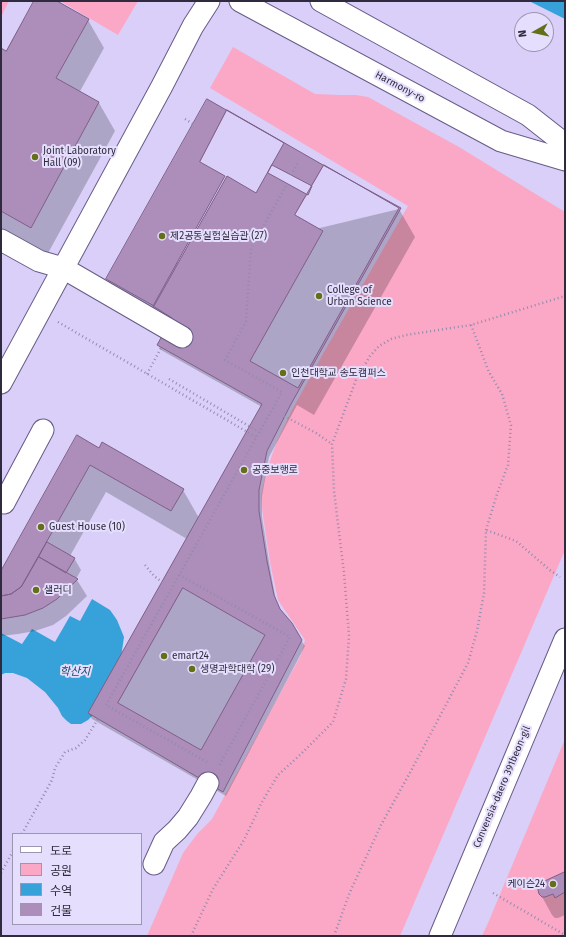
<!DOCTYPE html>
<html>
<head>
<meta charset="utf-8">
<style>
  body { margin:0 }
  #map { position:relative; width:566px; height:937px; overflow:hidden; background:#d9cff8; font-family:"Fira Sans","Noto Sans KR",sans-serif }
  canvas { display:block }
  .frame { position:absolute; inset:0; border:2px solid #2f2a3d; pointer-events:none }
  .legend { position:absolute; left:12px; top:833px; width:130px; height:92px; box-sizing:border-box; background:#e5defd; border:1px solid #9c96b0; margin:0; padding:5px 7px; list-style:none; font-size:12px; color:#2f2a3d }
  .legend li { display:flex; align-items:center; gap:8px; height:20px }
  .legend b { width:20px; border:1px solid #9c96b0 }
  .north { position:absolute; left:514px; top:12px; width:40px; height:40px; box-sizing:border-box; background:#e5defd; border:1px solid #9c96b0; border-radius:50%; rotate:262deg; font-size:11px; font-weight:700; line-height:16px; text-align:center; color:#2f2a3d }
  .north::after { content:''; display:block; margin:auto; width:14px; height:18px; background:#656f18; clip-path:polygon(50% 0,100% 100%,50% 72%,0 100%) }
</style>
</head>
<body>
<div id="map">
<canvas width="566" height="937"></canvas>
<div class="frame"></div>
<ul class="legend">
<li><b style="height:5px;background:#fff"></b>도로</li>
<li><b style="height:11px;background:#faa8c6"></b>공원</li>
<li><b style="height:11px;background:#37a1d9"></b>수역</li>
<li><b style="height:11px;background:#ad8db9"></b>건물</li>
</ul>
<div class="north">N</div>
</div>
<script>
const c = document.querySelector('canvas').getContext('2d');
c.lineJoin = 'round';
function paint(path, color) { c.fillStyle = color; c.fill(path, 'evenodd'); }
function strokePath(path, color, width, dash) { c.strokeStyle = color; c.lineWidth = width; c.lineCap = dash ? 'butt' : 'round'; c.setLineDash(dash || []); c.stroke(path); }
function write(font, color, halo, rows, align = 'center') {
  c.font = font + ' "Fira Sans","Noto Sans KR",sans-serif'; c.lineWidth = 4; c.setLineDash([]); c.textBaseline = 'middle'; c.strokeStyle = halo; c.fillStyle = color; for (const [text, x, y, turn = 0] of rows) {
    c.save(); c.translate(x, y); c.rotate((+turn || 0) * Math.PI / 180); c.textAlign = isNaN(turn) ? turn : align; if (halo) c.strokeText(text, 0, 0); c.fillText(text, 0, 0); c.restore();
  }
}
paint(new Path2D(`
  M1,1H9L1,17Z
  M60,1H138L118,35Z
  M233,47L315,94L340,95H356L368,97L459,147L565,212V550L400,936H147L183,853L198,833L212,819L301,655L305,640L278,600L270,562L263,516L261,495L266,472L277,441L292,410L324,352L408,206L210,88Z
  M565,739V936H482L488,923Z`), '#faa8c6');
paint(new Path2D(`
  M529,1H565V19Z
  M92,599L110,610L117,620L124,637L120,664L96,712L88,720L81,724H71L67,721L62,716L58,708L45,692L27,678L13,673H5L1,675V633L22,644L32,629L55,642L70,616L80,621Z`), '#37a1d9');
paint(new Path2D(`
  M35,1H55L88,20L104,48L79,93L99,103L115,131L47,255L1,230V49L7,52Z
  M399,209L415,237L314,415L297,405L269,457L262,496V517L270,568L276,601L281,611L305,646L226,796L92,719L89,713L187,539L106,492L70,556L74,558L81,570L76,579L77,580L87,596L66,616L53,625L35,631L18,634L1,636V573L99,449L183,490L199,518L262,407L161,350L158,345L167,329L119,300L107,279Z
  M565,873V915L558,918H555L552,915L540,893Z`), '#0003');
const building = new Path2D(`
  M34,1H57L89,19L56,78L99,102L31,228L1,211V48L6,51Z
  M207,99L284,143L256,193L227,176L154,306L106,279Z
  M227,110L323,165L401,208L291,404L267,451L259,490V511L267,561L274,595L280,609L292,623L302,640L223,792L88,713L262,404L157,345L172,318L153,306L225,176L200,162Z
  M272,165L312,186L308,195L268,173Z
  M324,165L399,208L298,388L250,361L323,231L295,215Z
  M77,435L99,448L102,442L184,489L171,511L90,465L21,587L11,594L1,596V571Z
  M47,542L75,558L66,573L39,557Z
  M39,557L78,579L57,599L43,608L25,615L1,619V596L11,594L21,587Z
  M183,588L265,635L201,750L118,703Z
  M565,872V892L555,898L553,894L545,897H542L539,894L538,890L539,887L545,881Z`);
paint(building, '#ad8db9');
strokePath(building, '#7d5f88', 1);
const minor = new Path2D(`
  M240,1L501,141L565,160
  M321,1L528,115L565,144
  M1,240L39,261L63,268L182,337
  M1,383L162,86L193,26L209,1
  M1,501L4,503L43,430
  M154,864L164,842L177,830L188,817L201,796L208,783
  M440,936L565,639`);
strokePath(minor, '#685b88', 23);
strokePath(new Path2D(`
  M185,119L193,124
  M291,175L298,163
  M58,322L256,437
  M471,325L489,372L502,394L511,425L508,465L497,494L486,530
  M147,374L161,348
  M169,379L259,432
  M284,416L316,433L332,444
  M145,565L154,576L162,582
  M179,575L290,637L219,766
  M207,762L106,705L282,392L225,360L246,321L251,248L287,184
  M22,834L52,780L55,768L65,752L76,748L85,740L98,719
  M1,873L13,851
  M493,893L565,935
  M191,936L213,889L244,840L262,802L278,775L301,754L333,722L346,679L349,636L344,573L334,491L332,444L356,380L370,356L379,346L391,339L406,335L471,325L565,296
  M334,936L350,892L381,825L412,769L468,663L477,631L484,593L486,530L516,541L551,571L560,577`), '#938bab', 2.5, [1, 3]);
strokePath(minor, '#fff', 21);
for (const [x, y, r, color] of [
  [35,157,4,"#656f18"],
  [162,236,4,"#656f18"],
  [319,296,4,"#656f18"],
  [283,373,4,"#656f18"],
  [244,470,4,"#656f18"],
  [41,527,4,"#656f18"],
  [36,590,4,"#656f18"],
  [164,656,4,"#656f18"],
  [192,669,4,"#656f18"],
  [553,884,4,"#656f18"]
]) { const dot = new Path2D(); dot.arc(x, y, r, 0, 2 * Math.PI); c.fillStyle = color; c.fill(dot); strokePath(dot, '#e5defd', 1.5); }
write('10px', '#2f2a3d', '#e5defd', [
  ["Harmony-ro",400,87,28],
  ["Convensia-daero 391beon-gil",502,787,-67]
]);
write('10px', '#2f2a3d', '#e5defd', [
  ["Joint Laboratory",43,151],
  ["Hall (09)",43,163],
  ["제2공동실험실습관 (27)",170,236],
  ["College of",327,290],
  ["Urban Science",327,302],
  ["인천대학교 송도캠퍼스",291,373],
  ["공중보행로",252,470],
  ["Guest House (10)",49,527],
  ["샐러디",44,590],
  ["emart24",172,656],
  ["생명과학대학 (29)",200,669],
  ["케이슨24",545,884,"right"]
], 'left');
write('italic 11px', '#0f4865', '#e5defd', [
  ["학산지",75,672]
]);
</script>
</body>
</html>
